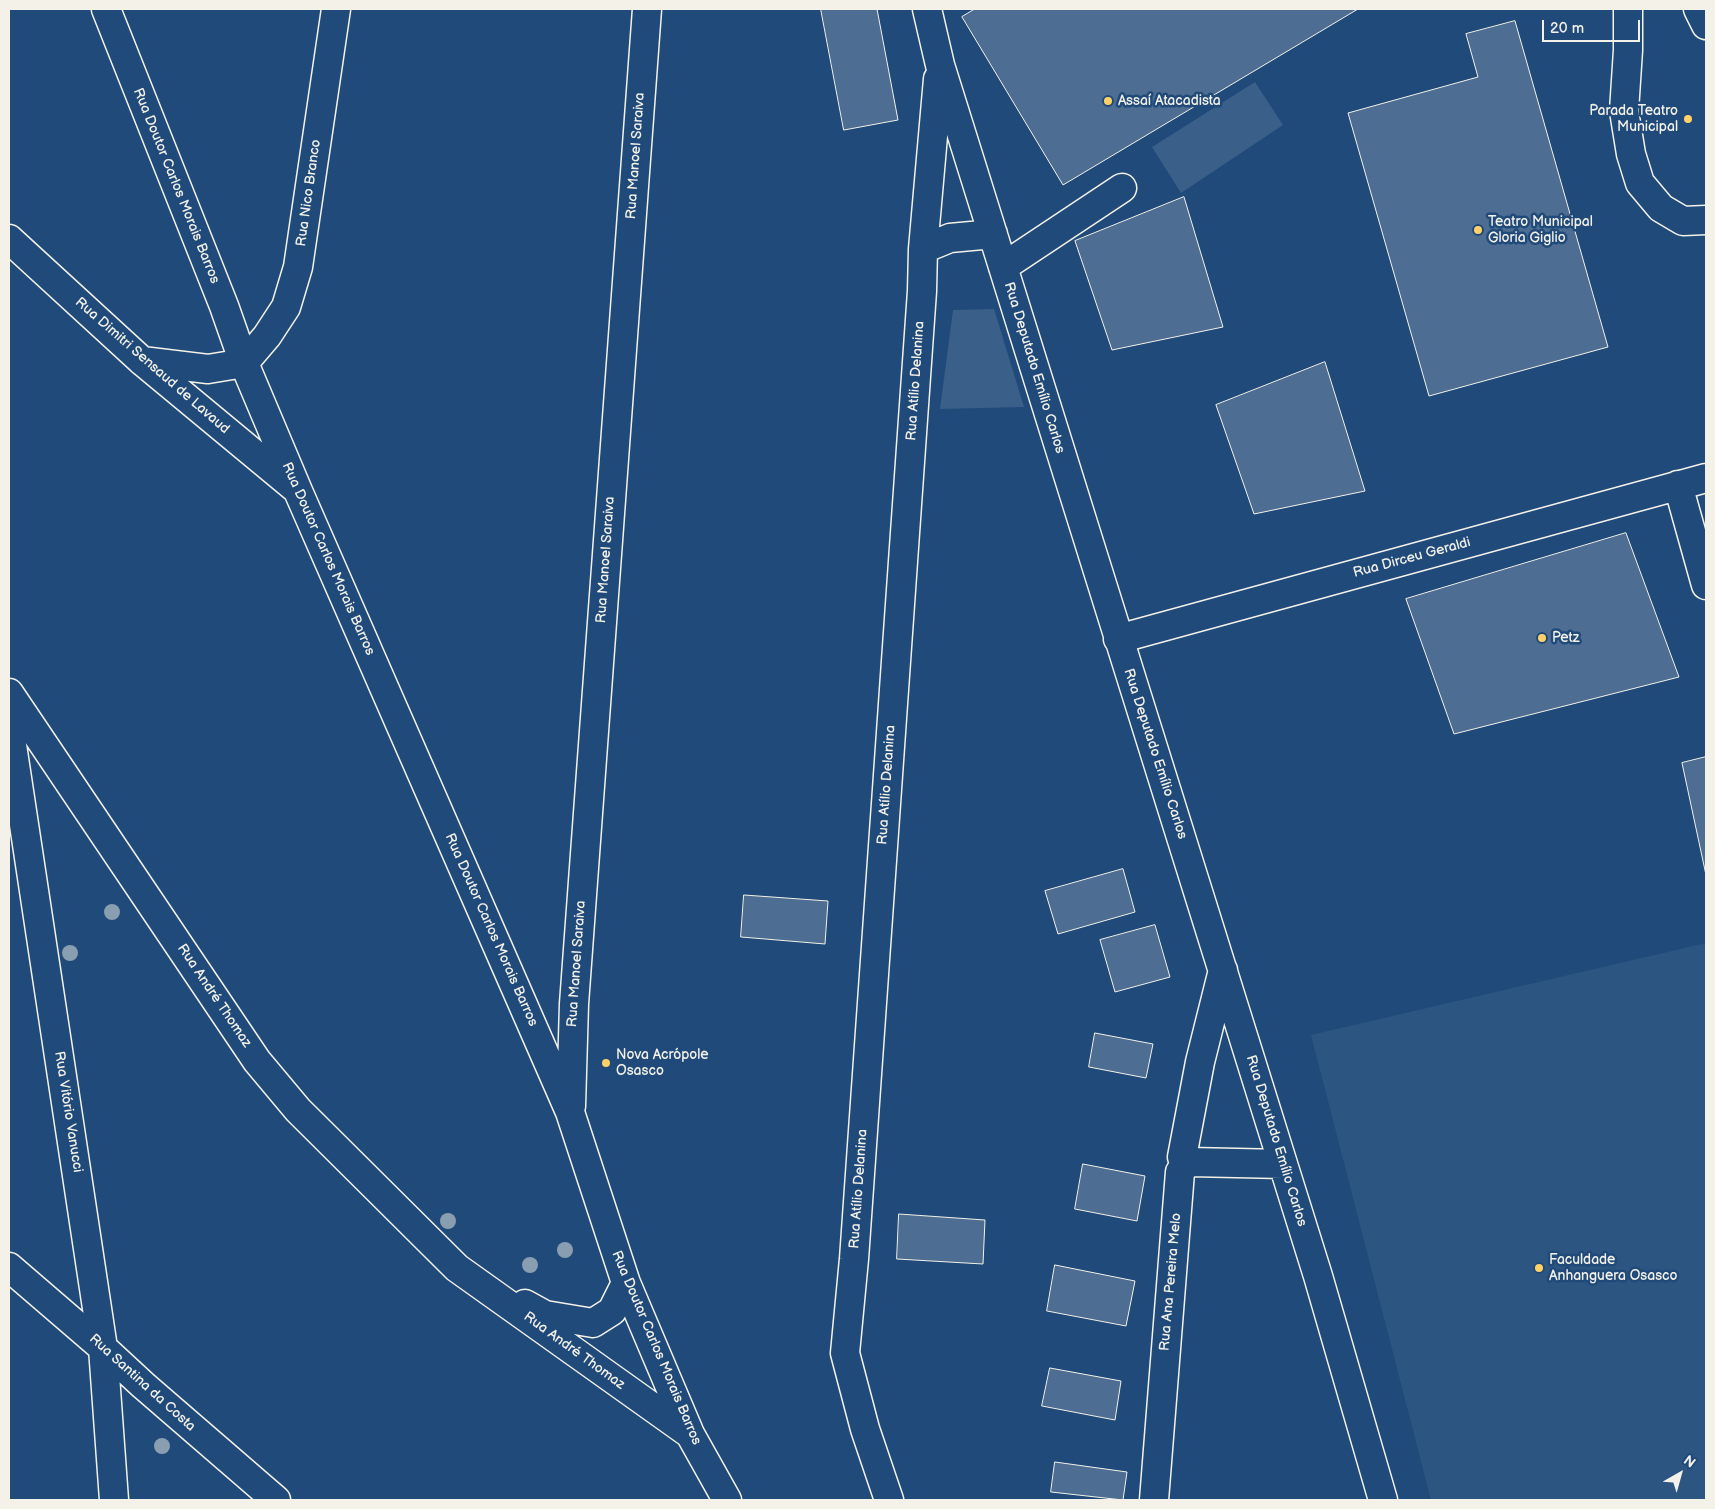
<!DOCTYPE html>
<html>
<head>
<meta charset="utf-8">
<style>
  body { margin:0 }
  #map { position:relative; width:1715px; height:1509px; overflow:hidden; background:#1f4a7a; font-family:"Balsamiq Sans",sans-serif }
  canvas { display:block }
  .frame { position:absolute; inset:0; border:10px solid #f4f1e8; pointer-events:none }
  .north { position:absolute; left:1655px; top:1449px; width:50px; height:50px; -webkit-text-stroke:4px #1f4a7a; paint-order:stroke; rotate:38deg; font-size:14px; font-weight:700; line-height:20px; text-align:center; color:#f4f1e8 }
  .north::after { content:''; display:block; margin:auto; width:18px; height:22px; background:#f4f1e8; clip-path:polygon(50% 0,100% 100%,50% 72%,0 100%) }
  .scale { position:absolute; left:1542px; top:20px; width:98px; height:22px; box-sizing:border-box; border:2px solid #f4f1e8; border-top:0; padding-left:6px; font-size:15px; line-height:18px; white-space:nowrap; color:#f4f1e8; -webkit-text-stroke:4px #1f4a7a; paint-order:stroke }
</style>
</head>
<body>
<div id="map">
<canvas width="1715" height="1509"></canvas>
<div class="frame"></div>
<div class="north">N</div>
<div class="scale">20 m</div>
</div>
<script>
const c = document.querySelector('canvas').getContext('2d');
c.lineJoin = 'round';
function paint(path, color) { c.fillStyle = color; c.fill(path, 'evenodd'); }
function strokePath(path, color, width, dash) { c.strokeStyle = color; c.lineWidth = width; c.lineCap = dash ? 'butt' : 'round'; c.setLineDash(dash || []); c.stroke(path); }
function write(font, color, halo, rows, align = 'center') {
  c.font = font + ' "Balsamiq Sans",sans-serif'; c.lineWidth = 5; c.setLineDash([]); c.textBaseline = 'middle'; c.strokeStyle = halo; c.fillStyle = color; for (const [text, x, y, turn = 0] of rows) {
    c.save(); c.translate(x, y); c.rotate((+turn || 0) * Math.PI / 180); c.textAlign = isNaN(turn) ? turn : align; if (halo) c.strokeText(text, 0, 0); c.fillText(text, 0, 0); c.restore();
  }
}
paint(new Path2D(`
  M1706,943V1500H1431L1311,1035Z`), '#2d5581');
paint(new Path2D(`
  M1255,82L1283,125L1181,193L1152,147Z
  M994,309L1024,407L940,409L953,310Z`), '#3a5f88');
const building = new Path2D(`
  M821,9H877L898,120L844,130Z
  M975,9H1358L1063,185L962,17Z
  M1515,21L1608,347L1429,396L1348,113L1478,77L1466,34Z
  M1184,197L1223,327L1112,350L1075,241Z
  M1325,362L1365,491L1254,514L1216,405Z
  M1626,533L1679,677L1454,734L1406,599Z
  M1706,757V875L1682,763Z
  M1123,869L1135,912L1058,934L1045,891Z
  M744,895L828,901L825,944L741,937Z
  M1155,925L1170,977L1115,992L1100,940Z
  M1095,1033L1153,1044L1146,1078L1089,1067Z
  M1083,1164L1145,1176L1137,1221L1075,1209Z
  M899,1214L985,1220L983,1264L897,1259Z
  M1055,1265L1135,1281L1126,1326L1047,1311Z
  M1050,1368L1121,1381L1115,1420L1042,1406Z
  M1055,1462L1127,1472L1123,1500L1051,1492Z`);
paint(building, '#4d6e92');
strokePath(building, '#f4f1e8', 1);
const minor = new Path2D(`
  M106,9L224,306L244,363L298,491L570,1112L626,1283L690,1434L727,1500
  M927,9L940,65L1318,1276L1383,1500
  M9,239L142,361L294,487
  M923,249L950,238L993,234
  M1003,267L1122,188
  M142,361L208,369L244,363
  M244,363L267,336L286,307L298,267L336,9
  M1678,485L1706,585
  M1118,639L1706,478
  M9,693L257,1061L298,1110L457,1268L690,1434
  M9,725L103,1348L114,1500
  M571,1106L574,1004L647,9
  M1185,1165L1182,1157L1200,1062L1223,970
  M9,1267L103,1348L143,1385L276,1500
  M525,1304L545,1315L593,1323L612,1311L626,1283
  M889,1500L865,1429L845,1353L854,1259L922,291L923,249L938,79
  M1154,1500L1180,1172L1185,1165L1190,1162L1283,1164`);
const major = new Path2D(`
  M1628,9V50L1624,111L1631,154L1640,183L1661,208L1683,221L1706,220
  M1698,9L1706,25`);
strokePath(minor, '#f4f1e8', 31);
strokePath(major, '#f4f1e8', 31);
strokePath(minor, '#1f4a7a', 28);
strokePath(major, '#1f4a7a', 28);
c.fillStyle = '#8a9eb1';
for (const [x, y] of [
  [112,912],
  [70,953],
  [448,1221],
  [565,1250],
  [530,1265],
  [162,1446]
]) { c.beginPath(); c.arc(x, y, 8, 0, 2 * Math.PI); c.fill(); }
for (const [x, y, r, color] of [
  [1108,101,5,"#ffd166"],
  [1688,119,5,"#ffd166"],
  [1478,230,5,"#ffd166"],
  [1542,638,5,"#ffd166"],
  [606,1063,5,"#ffd166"],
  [1539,1268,5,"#ffd166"]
]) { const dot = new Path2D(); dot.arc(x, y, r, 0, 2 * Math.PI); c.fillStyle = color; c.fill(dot); strokePath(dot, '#1f4a7a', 2); }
write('14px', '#f4f1e8', '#1f4a7a', [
  ["Assaí Atacadista",1118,101],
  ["Parada Teatro",1678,111,"right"],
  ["Municipal",1678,127,"right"],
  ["Teatro Municipal",1488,222],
  ["Gloria Giglio",1488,238],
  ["Petz",1552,638],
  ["Nova Acrópole",616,1055],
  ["Osasco",616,1071],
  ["Faculdade",1549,1260],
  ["Anhanguera Osasco",1549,1276]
], 'left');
write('14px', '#f4f1e8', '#1f4a7a', [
  ["Rua Manoel Saraiva",636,156,-86],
  ["Rua Doutor Carlos Morais Barros",176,186,68],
  ["Rua Nico Branco",309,193,-82],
  ["Rua Dimitri Sensaud de Lavaud",152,366,41],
  ["Rua Deputado Emílio Carlos",1034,368,73],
  ["Rua Atílio Delanina",916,381,-86],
  ["Rua Dirceu Geraldi",1412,558,-15],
  ["Rua Doutor Carlos Morais Barros",328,559,66],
  ["Rua Manoel Saraiva",606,560,-86],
  ["Rua Deputado Emílio Carlos",1155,754,72],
  ["Rua Atílio Delanina",887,785,-86],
  ["Rua Doutor Carlos Morais Barros",491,930,66],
  ["Rua Manoel Saraiva",577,964,-86],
  ["Rua André Thomaz",214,996,56],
  ["Rua Vitório Vanucci",68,1112,81],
  ["Rua Deputado Emílio Carlos",1276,1141,73],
  ["Rua Atílio Delanina",859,1189,-86],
  ["Rua Ana Pereira Melo",1171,1282,-85],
  ["Rua Doutor Carlos Morais Barros",656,1348,67],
  ["Rua André Thomaz",574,1351,36],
  ["Rua Santina da Costa",142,1383,42]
]);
</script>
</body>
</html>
